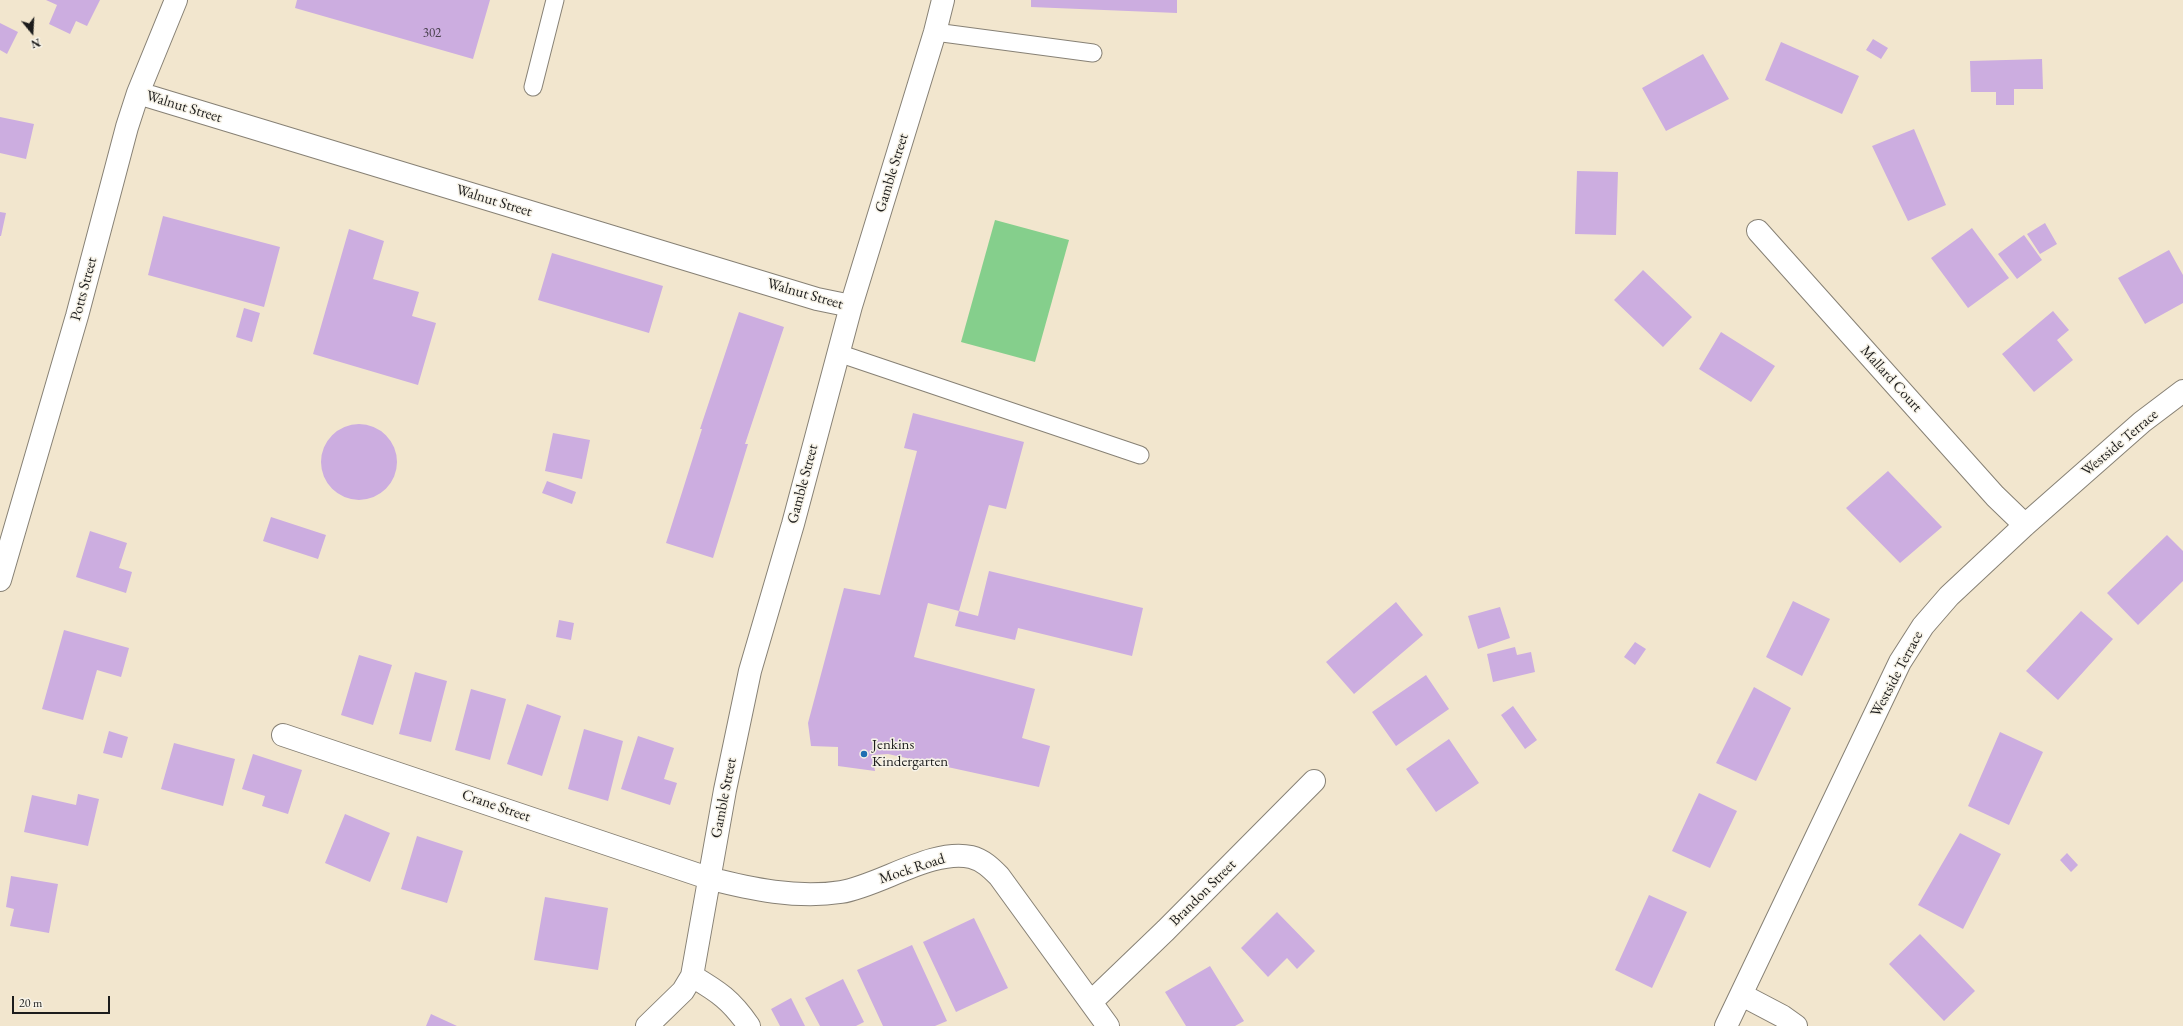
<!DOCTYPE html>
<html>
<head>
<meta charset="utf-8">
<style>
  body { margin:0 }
  #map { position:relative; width:2183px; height:1026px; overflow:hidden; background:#f2e6ce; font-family:"EB Garamond",serif }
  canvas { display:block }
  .north { position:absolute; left:12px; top:12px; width:40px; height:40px; -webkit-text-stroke:3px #f7f3e8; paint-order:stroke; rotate:162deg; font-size:11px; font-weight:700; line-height:16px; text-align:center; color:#1c1c1c }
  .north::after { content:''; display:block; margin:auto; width:14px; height:18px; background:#1c1c1c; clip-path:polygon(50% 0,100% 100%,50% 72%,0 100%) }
  .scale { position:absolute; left:12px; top:996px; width:98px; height:18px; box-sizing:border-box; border:2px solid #1c1c1c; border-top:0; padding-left:5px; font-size:12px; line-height:14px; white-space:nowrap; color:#1c1c1c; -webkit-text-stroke:3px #f7f3e8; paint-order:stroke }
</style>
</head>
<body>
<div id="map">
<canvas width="2183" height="1026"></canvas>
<div class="north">N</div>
<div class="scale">20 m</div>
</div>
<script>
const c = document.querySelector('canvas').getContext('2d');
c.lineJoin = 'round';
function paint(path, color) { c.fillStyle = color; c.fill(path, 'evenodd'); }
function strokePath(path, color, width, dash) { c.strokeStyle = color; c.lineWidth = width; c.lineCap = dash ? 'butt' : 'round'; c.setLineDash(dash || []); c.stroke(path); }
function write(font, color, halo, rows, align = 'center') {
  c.font = font + ' "EB Garamond",serif'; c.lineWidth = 3; c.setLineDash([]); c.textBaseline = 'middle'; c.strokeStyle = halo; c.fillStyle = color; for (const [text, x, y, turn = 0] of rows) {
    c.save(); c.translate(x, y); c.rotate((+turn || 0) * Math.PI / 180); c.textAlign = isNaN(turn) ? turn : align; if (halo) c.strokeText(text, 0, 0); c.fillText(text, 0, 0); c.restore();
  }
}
paint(new Path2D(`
  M995,220L1069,240L1035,362L961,342Z`), '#85cf8c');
paint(new Path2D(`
  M46,0H100L87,26L76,21L70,34L49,24L57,5Z
  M297,0H490L473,59L295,8Z
  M1031,0H1177V13L1031,7Z
  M0,23L18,32L7,54L0,50Z
  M1873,39L1888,48L1881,59L1866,50Z
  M1781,42L1859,76L1842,114L1765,80Z
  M1703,54L1729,99L1666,131L1642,88Z
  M2042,59L2043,89H2014V105H1996V92H1971L1970,61Z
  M0,117L34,124L26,159L0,153Z
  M1914,129L1946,205L1908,221L1872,146Z
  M1577,171L1618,172L1616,235L1575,234Z
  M0,212L6,213L1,236H0Z
  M163,216L280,247L264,307L148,275Z
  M2045,223L2057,244L2040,254L2027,234Z
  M1972,228L2009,278L1968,308L1931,258Z
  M349,229L384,241L373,279L419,292L412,316L436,323L418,385L313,354Z
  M2024,235L2042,260L2017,279L1998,254Z
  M2169,250L2183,275V303L2145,324L2118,278Z
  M552,253L663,286L649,333L538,300Z
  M1643,270L1692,317L1663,347L1614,300Z
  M244,308L260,313L252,342L236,337Z
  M2053,311L2069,330L2057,340L2073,360L2034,392L2002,354Z
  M739,312L784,327L745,444H748L713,558L666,543L702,429H700Z
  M1721,332L1775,366L1751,402L1699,369Z
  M913,413L1024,442L1006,509L989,505L959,611L928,603L914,657L1035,689L1022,738L1050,746L1039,787L888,754L872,755L875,771L838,766V747L811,746L808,723L844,588L880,595L917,451L904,448Z
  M321 462a38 38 0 1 1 76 0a38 38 0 1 1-76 0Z
  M553,433L590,440L582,479L545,471Z
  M1888,471L1942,527L1900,563L1846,508Z
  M547,481L576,492L572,504L542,493Z
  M271,517L326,535L318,559L263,541Z
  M90,531L127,543L119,568L132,572L126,593L76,577Z
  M2167,535L2183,551V581L2138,625L2107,593Z
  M989,571L1143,608L1132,656L1018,628L1015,640L955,626L959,611L978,616Z
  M1793,601L1830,619L1802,676L1766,657Z
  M1396,602L1423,635L1354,694L1326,662Z
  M1500,607L1510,638L1478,649L1468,616Z
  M2081,611L2113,639L2058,700L2026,671Z
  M559,620L574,623L571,640L556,637Z
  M64,630L129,648L121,677L97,670L83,720L42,709Z
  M1635,642L1646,649L1635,665L1624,657Z
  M1515,647L1517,655L1531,652L1535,672L1493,682L1487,654Z
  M359,655L392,665L373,725L341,715Z
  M415,672L447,681L431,742L399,734Z
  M1426,675L1449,709L1396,746L1372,712Z
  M1754,687L1791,708L1756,781L1716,763Z
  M471,689L506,699L490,760L455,750Z
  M527,704L561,716L542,776L507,764Z
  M1513,706L1537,740L1525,749L1501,715Z
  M584,729L623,741L608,801L568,789Z
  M109,731L128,737L122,758L103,753Z
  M2000,732L2043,752L2009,825L1968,806Z
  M638,736L674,748L664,779L677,783L670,805L621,789Z
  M1449,739L1479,783L1436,812L1406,769Z
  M174,743L235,759L223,806L161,789Z
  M253,754L302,770L288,814L262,806L265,796L242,789Z
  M1699,793L1737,811L1710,868L1672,851Z
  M78,794L99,799L88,846L24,832L32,795L76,805Z
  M345,814L390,833L370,882L325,863Z
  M1960,833L2001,854L1963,929L1918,905Z
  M417,836L463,851L447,903L401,889Z
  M2067,853L2078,865L2071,872L2060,860Z
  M11,876L58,884L49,933L10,926L14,909L6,907Z
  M1649,895L1687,912L1652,988L1615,970Z
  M545,897L608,908L598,970L534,960Z
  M1277,912L1315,951L1297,969L1287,958L1268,977L1241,948Z
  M974,918L1008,988L956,1012L923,942Z
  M1920,934L1975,991L1944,1021L1889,964Z
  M912,945L947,1021L935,1026H883L857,970Z
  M1210,966L1244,1021L1235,1026H1186L1165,992Z
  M843,979L864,1022L856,1026H820L805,998Z
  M791,998L805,1026H780L771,1009Z
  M431,1014L457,1026H426Z`), '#ccade0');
const service = new Path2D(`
  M935,32L1093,53
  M533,87L555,0
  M838,353L1140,455`);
const minor = new Path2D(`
  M138,93L817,299L851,306
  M1758,231L1995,496L2025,525
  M0,580L77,316L127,127L138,93L176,0
  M283,735L708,878C751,889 797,899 841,892C879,886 933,848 971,857C983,860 991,868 999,876L1108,1026
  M692,976C719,992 731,1000 749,1026
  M1742,995L1782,1016L1796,1026
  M1091,1002L1166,930L1314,781
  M647,1026L683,991L692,976L725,790L750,671L793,524L851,306L935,32L943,0
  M1726,1026L1900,662L1923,626L1949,596L2025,525L2142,422L2183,391`);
strokePath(service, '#878175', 19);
strokePath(minor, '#878175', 24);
strokePath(service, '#fff', 17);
strokePath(minor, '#fff', 22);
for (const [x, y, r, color] of [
  [864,754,4,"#1f6fb2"]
]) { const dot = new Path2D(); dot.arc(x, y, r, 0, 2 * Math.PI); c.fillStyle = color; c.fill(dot); strokePath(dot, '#f7f3e8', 1.5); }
write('13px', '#48404d', null, [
  ["302",432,33]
]);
write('15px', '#1c1c1c', '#f7f3e8', [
  ["Walnut Street",184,107,17],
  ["Gamble Street",892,173,-73],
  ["Walnut Street",494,201,17],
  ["Potts Street",84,289,-75],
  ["Walnut Street",805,294,16],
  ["Mallard Court",1891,379,48],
  ["Westside Terrace",2120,443,-40],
  ["Gamble Street",803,484,-75],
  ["Westside Terrace",1897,674,-62],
  ["Gamble Street",724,798,-79],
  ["Crane Street",496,806,19],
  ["Mock Road",912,869,-18],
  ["Brandon Street",1203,893,-45]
]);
write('15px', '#1c1c1c', '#f7f3e8', [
  ["Jenkins",872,745],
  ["Kindergarten",872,762]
], 'left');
</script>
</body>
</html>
